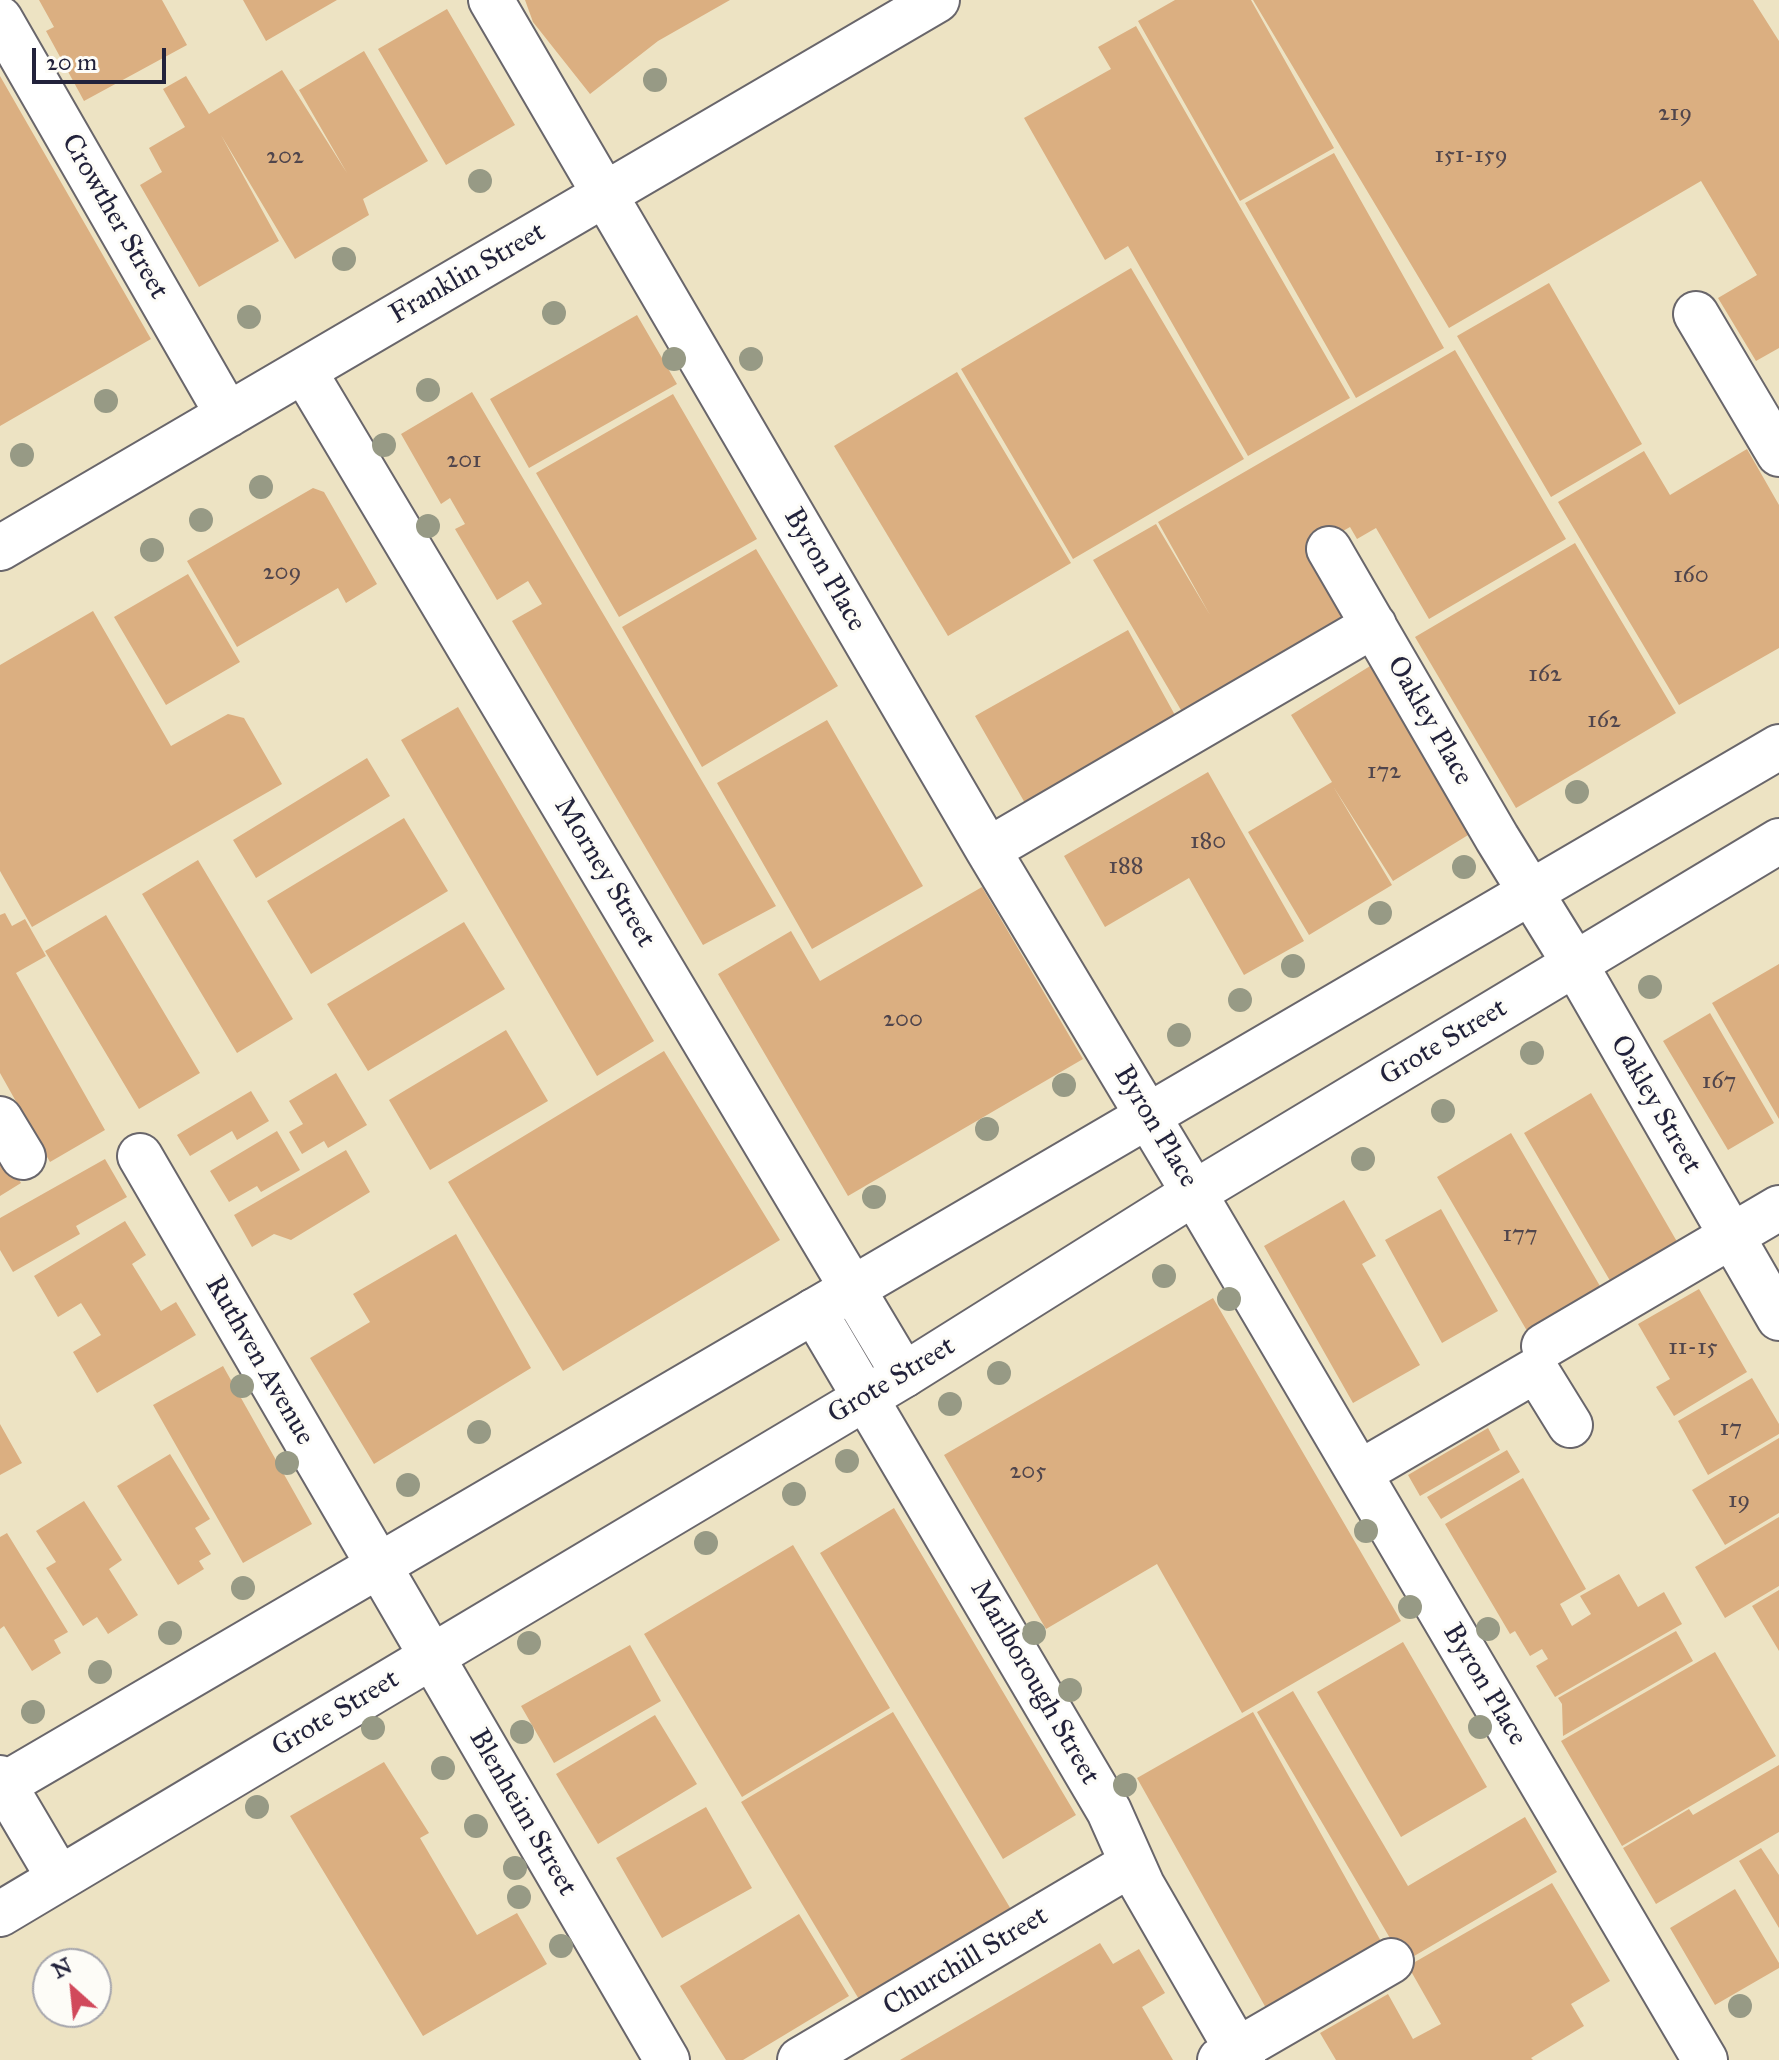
<!DOCTYPE html>
<html>
<head>
<meta charset="utf-8">
<style>
  body { margin:0 }
  #map { position:relative; width:1779px; height:2060px; overflow:hidden; background:#ede3c3; font-family:"IM FELL Great Primer",serif }
  canvas { display:block }
  .north { position:absolute; left:32px; top:1948px; width:80px; height:80px; box-sizing:border-box; background:#fdfcf7; border:2px solid #a5a5ac; border-radius:50%; rotate:333deg; font-size:22px; font-weight:700; line-height:32px; text-align:center; color:#22223b }
  .north::after { content:''; display:block; margin:auto; width:28px; height:36px; background:#d1495b; clip-path:polygon(50% 0,100% 100%,50% 72%,0 100%) }
  .scale { position:absolute; left:32px; top:48px; width:134px; height:36px; box-sizing:border-box; border:4px solid #22223b; border-top:0; padding-left:10px; font-size:24px; line-height:28px; white-space:nowrap; color:#22223b; -webkit-text-stroke:6px #fdfcf7; paint-order:stroke }
</style>
</head>
<body>
<div id="map">
<canvas width="1779" height="2060"></canvas>
<div class="north">N</div>
<div class="scale">20 m</div>
</div>
<script>
const c = document.querySelector('canvas').getContext('2d');
c.lineJoin = 'round';
function paint(path, color) { c.fillStyle = color; c.fill(path, 'evenodd'); }
function strokePath(path, color, width, dash) { c.strokeStyle = color; c.lineWidth = width; c.lineCap = dash ? 'butt' : 'round'; c.setLineDash(dash || []); c.stroke(path); }
function write(font, color, halo, rows, align = 'center') {
  c.font = font + ' "IM FELL Great Primer",serif'; c.lineWidth = 6; c.setLineDash([]); c.textBaseline = 'middle'; c.strokeStyle = halo; c.fillStyle = color; for (const [text, x, y, turn = 0] of rows) {
    c.save(); c.translate(x, y); c.rotate((+turn || 0) * Math.PI / 180); c.textAlign = isNaN(turn) ? turn : align; if (halo) c.strokeText(text, 0, 0); c.fillText(text, 0, 0); c.restore();
  }
}
paint(new Path2D(`
  M39,0H162L187,45L84,101L46,31L54,27Z
  M243,0H337L266,41Z
  M525,0H730L658,41L590,94L533,22Z
  M1175,0H1251L1334,148L1240,201L1138,21Z
  M1253,0H1753L1779,41V348L1756,361L1718,298L1757,275L1701,181L1449,328Z
  M447,9L515,125L446,165L378,49Z
  M1136,26L1350,398L1248,456L1128,246L1105,260L1024,118L1111,69L1098,47Z
  M364,51L428,161L363,199L369,215L295,259L221,135L279,241L199,287L140,185L162,172L149,148L185,127L163,89L186,76L209,114L282,70L347,173L299,90Z
  M0,76L151,339L0,426Z
  M1334,153L1444,348L1356,398L1245,203Z
  M1131,268L1244,459L1073,559L961,369Z
  M1549,283L1642,444L1551,497L1457,336Z
  M637,315L677,384L529,468L490,399Z
  M1455,350L1566,539L1429,619L1376,528L1357,539L1350,527L1313,548L1357,623L1188,722L1093,560L1156,524L1210,615L1158,522Z
  M957,372L1071,563L948,636L834,446Z
  M472,392L776,906L703,945L512,621L542,604L528,581L497,600L455,529L465,524L450,498L441,504L401,434Z
  M673,394L757,539L619,617L536,473Z
  M1747,449L1779,505V648L1679,705L1558,502L1644,451L1670,495Z
  M313,488L324,492L377,584L346,603L338,588L237,647L187,561Z
  M1575,543L1676,713L1516,808L1415,637Z
  M756,549L838,686L702,767L622,627Z
  M188,574L240,662L166,705L114,617Z
  M93,611L171,746L228,714L244,718L282,784L32,927L0,871V665Z
  M1128,630L1181,726L1029,810L975,716Z
  M1375,663L1478,829L1393,881L1333,786L1392,885L1309,935L1248,832L1332,782L1291,715Z
  M458,707L654,1041L597,1076L401,740Z
  M827,720L923,886L812,949L717,783Z
  M367,758L390,796L256,878L233,840Z
  M1208,772L1304,941L1244,975L1189,878L1105,927L1064,856Z
  M404,818L448,891L311,974L267,901Z
  M198,860L293,1019L237,1053L142,894Z
  M982,887L1083,1059L848,1196L718,974L791,931L820,981Z
  M5,913L12,926L25,919L46,956L16,973L105,1130L50,1162L0,1073V915Z
  M106,915L200,1073L139,1109L45,951Z
  M464,922L505,989L368,1071L327,1004Z
  M1779,964V1119L1712,1003Z
  M1710,1013L1774,1123L1728,1150L1663,1041Z
  M506,1030L548,1101L430,1170L389,1100Z
  M664,1051L780,1240L563,1371L448,1182Z
  M336,1073L367,1125L328,1148L324,1141L302,1154L289,1132L303,1124L289,1101Z
  M251,1091L269,1121L237,1140L232,1131L190,1156L177,1135Z
  M1591,1093L1683,1252L1616,1291L1524,1133Z
  M277,1131L300,1170L261,1192L257,1186L229,1202L210,1171Z
  M1511,1133L1604,1293L1530,1336L1437,1177Z
  M0,1148L21,1183L0,1196Z
  M346,1150L370,1192L291,1240L274,1234L252,1247L234,1215Z
  M105,1159L127,1197L76,1226L80,1234L13,1272L0,1250V1218Z
  M1344,1200L1376,1256L1362,1264L1420,1365L1353,1403L1264,1246Z
  M1441,1209L1498,1311L1442,1343L1385,1240Z
  M125,1221L146,1255L132,1264L161,1311L176,1302L196,1335L97,1393L73,1352L101,1335L81,1303L58,1317L34,1276Z
  M456,1234L531,1368L374,1464L310,1358L370,1322L353,1294Z
  M1699,1289L1747,1372L1674,1416L1656,1387L1670,1379L1638,1324Z
  M1213,1298L1401,1621L1242,1713L1157,1564L1046,1629L944,1455Z
  M223,1366L312,1524L243,1563L153,1405Z
  M1752,1378L1779,1424V1434L1708,1475L1678,1421Z
  M0,1424L22,1463L0,1475Z
  M1488,1428L1500,1450L1420,1496L1408,1475Z
  M1779,1438V1513L1725,1545L1692,1490Z
  M1507,1450L1520,1472L1441,1519L1427,1497Z
  M170,1454L210,1519L195,1528L211,1554L199,1561L204,1569L178,1585L117,1486Z
  M1523,1478L1586,1589L1560,1604L1572,1626L1591,1614L1580,1596L1619,1574L1638,1607L1664,1592L1682,1624L1555,1697L1536,1666L1548,1659L1542,1649L1530,1656L1515,1631L1510,1634L1445,1524Z
  M84,1501L122,1560L109,1569L138,1615L108,1634L97,1617L83,1626L46,1568L56,1562L36,1531Z
  M894,1508L1076,1815L1003,1859L820,1553Z
  M1779,1517V1586L1725,1618L1695,1567Z
  M7,1533L68,1632L54,1640L61,1653L32,1671L4,1626L0,1629V1537Z
  M793,1545L890,1708L742,1797L644,1634Z
  M1779,1590V1651L1752,1606Z
  M1676,1631L1693,1661L1563,1736L1562,1704L1558,1698Z
  M1403,1642L1487,1787L1401,1837L1317,1692Z
  M630,1645L661,1701L554,1763L521,1706Z
  M1715,1652L1776,1756L1622,1846L1561,1741Z
  M1293,1691L1408,1886L1525,1817L1557,1872L1404,1962L1257,1712Z
  M893,1712L1012,1911L860,2001L741,1802Z
  M1253,1712L1387,1952L1271,2017L1137,1778Z
  M655,1715L697,1784L598,1844L556,1774Z
  M384,1762L429,1833L420,1838L477,1935L517,1913L547,1964L423,2036L290,1816Z
  M1779,1765V1832L1656,1904L1623,1848L1689,1809L1693,1815Z
  M706,1807L752,1888L662,1938L616,1858Z
  M1761,1848L1779,1875V1928L1739,1861Z
  M1552,1883L1610,1981L1571,2004L1584,2026L1531,2058L1533,2060H1336L1320,2033L1388,1994L1413,2039L1441,2024L1408,1966Z
  M1735,1889L1779,1963V1968L1715,2005L1670,1928Z
  M799,1914L849,1996L743,2060H726L680,1986Z
  M1100,1943L1113,1964L1139,1949L1165,1993L1142,2007L1173,2060H900Z`), '#dbaf81');
const minor = new Path2D(`
  M491,0L988,850L1194,1193L1705,2060
  M0,19L228,415
  M1696,314L1779,454
  M304,371L904,1375
  M0,548L937,0
  M1329,549L1497,838L1575,964L1779,1318
  M988,850L1374,625
  M0,1119L23,1157
  M140,1156L667,2060
  M814,1311L1109,1811L1142,1885L1243,2060
  M1544,1346L1779,1208
  M1359,1473L1536,1370L1570,1425
  M0,1778L59,1878
  M800,2060L1131,1864
  M1220,2060L1391,1961`);
const major = new Path2D(`
  M0,1787L1779,747
  M0,1914L904,1375L1194,1193L1779,841`);
strokePath(minor, '#69666b', 48);
strokePath(major, '#69666b', 48);
strokePath(minor, '#fff', 44);
strokePath(major, '#fff', 44);
c.fillStyle = '#979a85';
for (const [x, y] of [
  [655,80],
  [480,181],
  [344,259],
  [554,313],
  [249,317],
  [674,359],
  [751,359],
  [428,390],
  [106,401],
  [384,445],
  [22,455],
  [261,487],
  [201,520],
  [428,526],
  [152,550],
  [1577,792],
  [1464,867],
  [1380,913],
  [1293,966],
  [1650,987],
  [1240,1000],
  [1179,1035],
  [1532,1053],
  [1064,1085],
  [1443,1111],
  [987,1129],
  [1363,1159],
  [874,1197],
  [1164,1276],
  [1229,1299],
  [999,1373],
  [242,1386],
  [950,1404],
  [479,1432],
  [847,1461],
  [287,1463],
  [408,1485],
  [794,1494],
  [1366,1531],
  [706,1543],
  [243,1588],
  [1410,1607],
  [1488,1629],
  [170,1633],
  [1034,1633],
  [529,1643],
  [100,1672],
  [1070,1690],
  [33,1712],
  [1480,1727],
  [373,1728],
  [522,1732],
  [443,1768],
  [1125,1785],
  [257,1807],
  [476,1826],
  [515,1868],
  [519,1897],
  [561,1946],
  [1740,2006]
]) { c.beginPath(); c.arc(x, y, 12, 0, 2 * Math.PI); c.fill(); }
write('24px', '#50454c', null, [
  ["219",1675,114],
  ["151-159",1471,156],
  ["202",285,157],
  ["201",464,461],
  ["209",282,573],
  ["160",1691,576],
  ["162",1545,675],
  ["162",1604,721],
  ["172",1384,772],
  ["180",1208,842],
  ["188",1126,867],
  ["200",903,1020],
  ["167",1719,1082],
  ["177",1520,1235],
  ["11-15",1693,1348],
  ["17",1731,1429],
  ["205",1028,1472],
  ["19",1739,1501]
]);
write('28px', '#22223b', '#fdfcf7', [
  ["Crowther Street",114,217,60],
  ["Franklin Street",468,274,-30],
  ["Byron Place",824,570,60],
  ["Oakley Place",1429,721,60],
  ["Morney Street",604,873,59],
  ["Grote Street",1444,1043,-31],
  ["Oakley Street",1655,1105,60],
  ["Byron Place",1155,1127,59],
  ["Ruthven Avenue",259,1361,60],
  ["Grote Street",892,1381,-31],
  ["Marlborough Street",1034,1683,60],
  ["Byron Place",1484,1685,59],
  ["Grote Street",336,1714,-31],
  ["Blenheim Street",522,1813,60],
  ["Churchill Street",966,1962,-31]
]);
</script>
</body>
</html>
